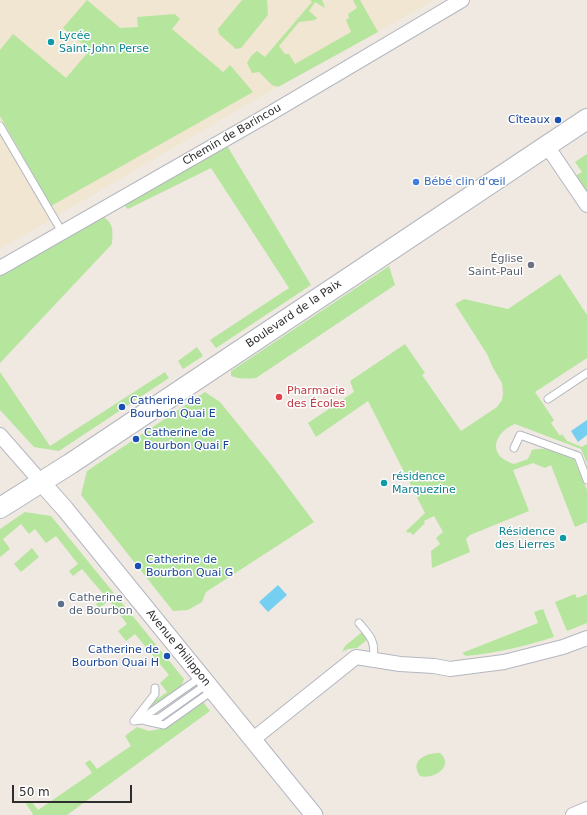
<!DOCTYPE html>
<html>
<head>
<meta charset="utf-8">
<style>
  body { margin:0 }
  #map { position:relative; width:587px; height:815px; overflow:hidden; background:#efe9e1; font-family:"DejaVu Sans",sans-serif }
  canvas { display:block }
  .scale { position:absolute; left:12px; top:785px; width:120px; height:18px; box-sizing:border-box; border:2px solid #2e2e2e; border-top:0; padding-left:5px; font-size:12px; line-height:14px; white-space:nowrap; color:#2e2e2e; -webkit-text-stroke:3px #fff; paint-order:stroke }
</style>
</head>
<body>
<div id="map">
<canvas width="587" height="815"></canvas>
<div class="scale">50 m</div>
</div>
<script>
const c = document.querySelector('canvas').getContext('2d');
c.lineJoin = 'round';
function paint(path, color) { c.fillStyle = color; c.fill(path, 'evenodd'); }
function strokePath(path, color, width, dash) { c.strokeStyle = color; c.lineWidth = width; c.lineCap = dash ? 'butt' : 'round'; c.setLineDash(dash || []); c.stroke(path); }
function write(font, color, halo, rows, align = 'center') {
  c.font = font + ' "DejaVu Sans",sans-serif'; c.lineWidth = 3; c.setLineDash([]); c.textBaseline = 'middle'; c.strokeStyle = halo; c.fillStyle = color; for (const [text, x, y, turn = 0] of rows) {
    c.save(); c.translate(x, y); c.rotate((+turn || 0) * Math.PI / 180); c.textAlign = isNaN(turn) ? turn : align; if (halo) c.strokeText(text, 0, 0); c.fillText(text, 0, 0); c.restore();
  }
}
paint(new Path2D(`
  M0,0H435L258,98L0,249Z`), '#f0e6d1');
paint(new Path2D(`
  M87,0L120,28L138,27L137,17L175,14L180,19L172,29L223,72L230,65L253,92L51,206L0,116V50L13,34L66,78L90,50L63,28Z
  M242,0H267L268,15L241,48L236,49L219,34L218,29Z
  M310,0H322L325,8L315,2L309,11L317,18L315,20L299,22L279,46L285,54H289L295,64L351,32L346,20L349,18L348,14L357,8L353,0H360L378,32L278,87L272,85L259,72L252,73L247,63L251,56L257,51L265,57L312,2Z
  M226,144L311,285L216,348L210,340L289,288L211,168L128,209L122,203Z
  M587,154V197L573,177L582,172L575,162Z
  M101,215C114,223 113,230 112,244L0,363V273Z
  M389,266L395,285L256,378C247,379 239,379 231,376V371Z
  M560,274L587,315V358L535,392L554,420L551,423L560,436L562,434L567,441L582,447L587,444V463L581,449L515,424C493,433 487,456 514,464L528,459L532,450C546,445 561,455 574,459L587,490V522L575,527L551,465L545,468L533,463L513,470L529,511L470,535L466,539L470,552L432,568L431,551L440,544L436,538L443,532L434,516L424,521L425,523L413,535L410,532L408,533L406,531L425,513L368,401L316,437L308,423L354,392L350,381L405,344L425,373L422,375L461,431L497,407L502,400L503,393L502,383L493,368L487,354L455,304L464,299L508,309Z
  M197,347L203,356L183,369L178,361Z
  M0,372L50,446L165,372L169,378L59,451L34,447L0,410Z
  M205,392L220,402L272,466L314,522L206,592L202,602L188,610L173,611L81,495L87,471Z
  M25,512L51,516L184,679L181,687L152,707L150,706V704L167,692L160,683L169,675L135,634L126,641L118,631L127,624L109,601L99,608L96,604L105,596L82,569L73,576L69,571L78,564L56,536L46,543L35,529L29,534L21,524L3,539L10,549L0,557V529Z
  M32,548L39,557L21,572L14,564Z
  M575,594L577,598L587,594V623L567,631L555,602Z
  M543,609L554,637C526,646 497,653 466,656L462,653L538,623L534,612Z
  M362,632L368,639L357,648L348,649L342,652L345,646Z
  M203,702L210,711L67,815H32L33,814L26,804L31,801L38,810L92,773L85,763L90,760L97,769L131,746L125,736L137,727L149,731L160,729Z
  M440,753C455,766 434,780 420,776C409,760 426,753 440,753Z`), '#b6e59e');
paint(new Path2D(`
  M587,420V435L578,442L571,431Z
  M278,585L287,595L268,612L259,602Z`), '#75cff0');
const service = new Path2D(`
  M0,126L62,232
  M548,399L587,373
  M514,448L520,435L578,456L587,480
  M359,623C370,636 376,641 373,659
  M141,719L201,677
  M134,721L159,718L207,684
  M134,721L155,694V688
  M146,721L164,725L212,691`);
const minor = new Path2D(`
  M547,146L587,205
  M0,268L271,113L462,0
  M0,435L41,482
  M252,740L356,657L400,664L434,666L450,669L504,662L563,647L587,638
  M573,815L587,809`);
const tertiary = new Path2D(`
  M41,482L65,509L314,815`);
const secondary = new Path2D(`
  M0,508L70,464L587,119`);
strokePath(service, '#b4b7c1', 9);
strokePath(minor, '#b4b7c1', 16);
strokePath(tertiary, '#b4b7c1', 19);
strokePath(secondary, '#b4b7c1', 22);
strokePath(service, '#fff', 7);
strokePath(minor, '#fff', 14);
strokePath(tertiary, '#fff', 17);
strokePath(secondary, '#fff', 20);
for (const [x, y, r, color] of [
  [51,42,4,"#0f9aa8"],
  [558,120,4,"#1a4fb4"],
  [416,182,4,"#3f7fe0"],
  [531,265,4,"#6b7280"],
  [279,397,4,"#e0444e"],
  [122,407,4,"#1a4fb4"],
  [136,439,4,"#1a4fb4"],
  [384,483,4,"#0f9aa8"],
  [563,538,4,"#0f9aa8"],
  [138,566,4,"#1a4fb4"],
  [61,604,4,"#5c6f8a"],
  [167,656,4,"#1a4fb4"]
]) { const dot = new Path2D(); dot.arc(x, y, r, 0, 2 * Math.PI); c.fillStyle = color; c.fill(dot); strokePath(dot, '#fff', 1.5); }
write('11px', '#0d838f', '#fff', [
  ["Lycée",59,36],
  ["Saint-John Perse",59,49],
  ["résidence",392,477],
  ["Marquezine",392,490],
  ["Résidence",555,532,"right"],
  ["des Lierres",555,545,"right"]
], 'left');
write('11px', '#164399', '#fff', [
  ["Cîteaux",550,120,"right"],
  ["Catherine de",130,401],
  ["Bourbon Quai E",130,414],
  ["Catherine de",144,433],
  ["Bourbon Quai F",144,446],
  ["Catherine de",146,560],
  ["Bourbon Quai G",146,573],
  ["Catherine de",159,650,"right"],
  ["Bourbon Quai H",159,663,"right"]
], 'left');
write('11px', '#2e2e2e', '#fff', [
  ["Chemin de Barincou",232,135,-30],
  ["Boulevard de la Paix",294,314,-34],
  ["Avenue Philippon",178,648,51]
]);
write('11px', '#366cbe', '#fff', [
  ["Bébé clin d'œil",424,182]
], 'left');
write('11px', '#5b616d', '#fff', [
  ["Église",523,259],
  ["Saint-Paul",523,272]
], 'right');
write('11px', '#be3a42', '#fff', [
  ["Pharmacie",287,391],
  ["des Écoles",287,404]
], 'left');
write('11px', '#4e5e75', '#fff', [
  ["Catherine",69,598],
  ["de Bourbon",69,611]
], 'left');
</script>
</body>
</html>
